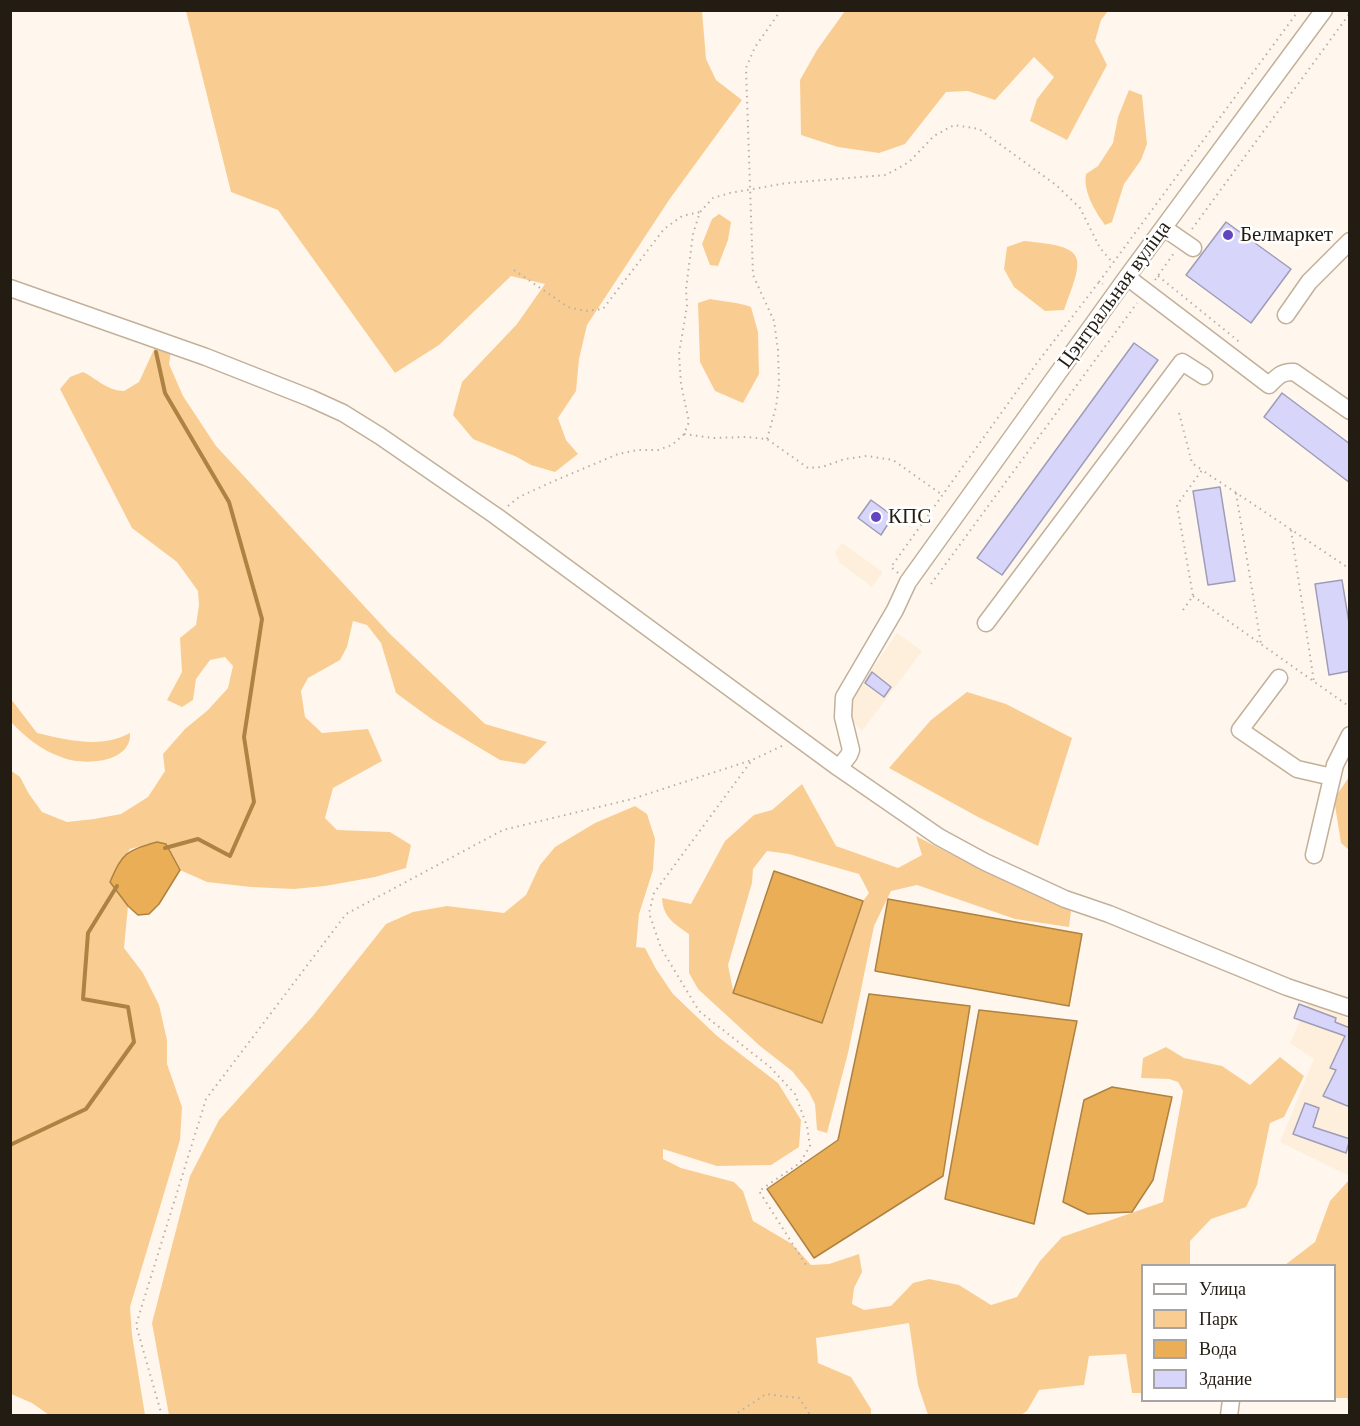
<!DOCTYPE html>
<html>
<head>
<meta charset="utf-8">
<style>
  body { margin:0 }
  #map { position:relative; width:1360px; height:1426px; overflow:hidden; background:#fff7ed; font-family:Georgia,serif }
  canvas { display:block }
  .frame { position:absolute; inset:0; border:12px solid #231c13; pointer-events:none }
  .legend { position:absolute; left:1141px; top:1264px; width:195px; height:138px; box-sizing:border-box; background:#fff; border:2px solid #a7a4a1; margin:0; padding:8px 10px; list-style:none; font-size:18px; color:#231c13 }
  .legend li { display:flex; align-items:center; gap:12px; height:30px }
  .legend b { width:30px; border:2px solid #a7a4a1 }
</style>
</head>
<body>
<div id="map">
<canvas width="1360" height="1426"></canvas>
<div class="frame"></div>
<ul class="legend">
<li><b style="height:8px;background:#fff"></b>Улица</li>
<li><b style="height:16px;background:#f9cd92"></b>Парк</li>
<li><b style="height:16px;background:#eaae56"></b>Вода</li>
<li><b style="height:16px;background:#d7d5fa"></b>Здание</li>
</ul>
</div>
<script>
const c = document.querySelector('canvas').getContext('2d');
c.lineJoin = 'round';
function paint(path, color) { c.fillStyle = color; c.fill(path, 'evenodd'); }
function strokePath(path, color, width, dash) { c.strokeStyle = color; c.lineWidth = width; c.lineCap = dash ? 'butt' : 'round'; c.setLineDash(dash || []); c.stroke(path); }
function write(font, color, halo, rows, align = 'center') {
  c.font = font + ' Georgia,serif'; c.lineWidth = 5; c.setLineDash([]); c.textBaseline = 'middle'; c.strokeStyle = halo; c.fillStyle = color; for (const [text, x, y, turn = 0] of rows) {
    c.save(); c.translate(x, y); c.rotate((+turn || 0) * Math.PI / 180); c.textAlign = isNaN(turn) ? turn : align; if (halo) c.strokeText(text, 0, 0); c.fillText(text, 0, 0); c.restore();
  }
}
paint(new Path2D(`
  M842,543L883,572L872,587L840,563L835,552Z
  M897,633L922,651L862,731L853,722L848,704Z
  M1308,1002L1349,1019V1176L1280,1142L1314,1059L1290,1043Z`), '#feefdc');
paint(new Path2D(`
  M186,11H702L706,59L716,80L742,100L669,200L587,325L579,359L576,391L558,418L566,440L578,454L555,472L531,465L517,457L473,439L453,415L462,382L517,324L545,284L511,276L439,345L395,373L278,210L231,192Z
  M845,11H1108L1101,20L1095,41L1107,65L1067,140L1030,121L1037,99L1054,77L1034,57L995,100L968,91L946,92L905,144L879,153L838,147L801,135L800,80L817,50Z
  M1129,90L1142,95L1147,144L1141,160L1124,184L1112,222L1105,225C1095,211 1083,192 1086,174L1098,166L1113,143L1118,117Z
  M719,214L731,222L728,240L718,266L710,265L702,244L712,219Z
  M1024,241C1088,247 1085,254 1064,310L1045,311L1014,287L1004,269L1007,247Z
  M710,299C725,302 737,302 751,307L758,332L759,374L743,403L715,391L700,362L698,303Z
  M156,345L171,350L169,364L183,396L216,446L390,634L485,724L547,742L525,764L500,760L433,720L396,693L381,643L367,625L353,621L347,647L340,660L308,678L301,691L305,717L322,733L368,729L382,761L333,788L325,818L337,830L390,832L411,845L406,868L375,877L325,886L294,889L251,887L207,882L180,870L166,844L157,842L130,849L110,882L128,906L124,948L143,973L159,1005L167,1040V1064L182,1107L180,1140L130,1307L132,1335L145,1415H49L32,1403L11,1394L10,770L20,777L29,794L42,812L67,822L94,819L121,814L148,797L165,771L163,754L185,729L208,710L228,688L233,666L225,657L210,660L196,679L193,700L182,707L167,700L182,672L180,638L196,625L199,605L198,591L177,562L132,528L60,389L70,377L83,372C97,379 108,391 124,391L139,382Z
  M967,692L1006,704L1072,738L1038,846L978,817L889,768L931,720Z
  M11,699L37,733C68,740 100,749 130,733C132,764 81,766 61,757C41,750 25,737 11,722Z
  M1349,777V850L1341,843L1334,799Z
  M802,784L836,846L898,868L922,855L916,836L970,864L1046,894L1071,911L1069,927L1015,919L917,885L891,891L874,926L848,1053L827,1133L817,1130L815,1104L809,1092L792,1071L760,1046L698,989L689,973V934C675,924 663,918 662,898L691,904L725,841L754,815L772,810ZM767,851L789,854L859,874L869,893L863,901L822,1023L733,990L728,965L752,883L753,869Z
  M635,806L647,814L655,839L653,870L639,914L636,947L645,948L656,969L673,994L717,1036L778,1083L801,1120L799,1147L771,1165L717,1166L663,1149V1159L681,1168L734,1182L743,1191L753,1221L792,1244L811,1265L829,1264L859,1254L862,1272L854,1288L852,1304L864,1310L891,1306L913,1283L929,1279L959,1285L991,1305L1017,1297L1040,1261L1062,1237L1163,1202L1183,1091L1178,1082L1169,1079L1141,1078L1143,1058L1166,1047L1184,1058L1222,1066L1250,1085L1280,1057L1304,1076L1284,1117L1270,1123L1257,1185L1246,1207L1211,1219L1190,1241V1265L1142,1266V1393H1132L1126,1354L1089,1356L1084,1385L1039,1390L1027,1411L1021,1415H928L918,1385L909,1323L816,1338L818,1363L851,1377L871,1409V1415H169L152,1323L190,1176L219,1120L312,1017L386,924L413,912L447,906L504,913L526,895L540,865L555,847L595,823Z
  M1349,1180V1404L1347,1398H1335L1334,1266L1285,1265L1315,1242L1330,1201Z`), '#f9cd92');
const water = new Path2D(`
  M157,842L166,844L180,870L159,904L149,914L138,915L128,906L110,882C123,852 126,851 157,842Z
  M774,871L863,901L822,1023L733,993Z
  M888,899L1082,934L1069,1006L875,971Z
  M869,994L970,1006L943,1176L814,1258L767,1189L838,1140Z
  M979,1010L1077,1021L1034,1224L945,1199Z
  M1112,1087L1172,1097L1153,1180L1132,1212L1088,1214L1063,1202L1084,1100Z`);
paint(water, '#eaae56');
strokePath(water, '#ae8242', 1.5);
strokePath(new Path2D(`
  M156,352L165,393L229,502L262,619L244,737L254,802L230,856L198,839L165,848
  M10,1145L86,1109L134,1042L128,1007L83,999L88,933L117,886`), '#ae8242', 4);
const building = new Path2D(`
  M1226,222L1291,269L1251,323L1186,275Z
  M1134,343L1158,360L1002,575L977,558Z
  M1282,393L1350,444V483L1264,417Z
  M1220,487L1235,581L1208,585L1193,491Z
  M871,500L893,516L881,535L858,518Z
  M1342,580L1350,629V671L1329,675L1315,584Z
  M872,672L891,687L884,697L865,683Z
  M1299,1004L1336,1018L1335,1022L1350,1028V1107L1323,1096L1336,1070L1330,1068L1345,1036L1294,1018Z
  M1305,1103L1319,1108L1313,1127L1350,1139L1346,1153L1293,1134Z`);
paint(building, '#d7d5fa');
strokePath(building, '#9e9cb7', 1.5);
const minor = new Path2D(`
  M1164,228L1193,248
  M1127,277L1269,385C1277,377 1282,371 1294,372L1350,411
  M10,288L206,357L310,398L343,413L380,436L496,516L839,768L939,837L985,862L1065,899L1109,914L1287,987L1350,1008
  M1286,315L1309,282L1350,241
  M986,623L1182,362L1204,376
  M1279,678L1240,730L1297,769L1332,777
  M839,768L849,755L851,750L843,717L844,697L895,610L908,582L1127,277L1324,10
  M1314,855L1335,765L1350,735
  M1229,1416L1231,1400`);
strokePath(minor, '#c3b098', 19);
strokePath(new Path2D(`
  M1192,229L1350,13
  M514,270L568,307L585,311L603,309L664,229L682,216L700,212
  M1158,276L1242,344
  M1155,280L1174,253
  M1099,282L1299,10
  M1179,413L1192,463L1202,470
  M684,434L713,438L746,437L767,439L808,468L822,467L845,459L867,456L893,460L941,494
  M767,439L776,407L779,384L778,350L774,321L753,275L746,68L755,47L781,10
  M1236,493L1261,644
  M508,506L519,497L554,481L618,454L637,450H658L672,445L684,434L689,422L681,384L679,354L687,306L686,289L693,234L700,212L713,198L730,193L787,183L886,175L909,162L934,136L954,125L979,129L1056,185L1080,208L1100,248L1113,263
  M1291,530L1314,682
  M898,573L891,567L1037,363L1099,282L1103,284
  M931,584L1137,303
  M1193,596L1350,707
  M1183,610L1193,596L1177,505L1202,470L1350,569
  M782,746L752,760L654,893L649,913L661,948L699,1011L770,1067L795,1094L807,1126L810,1146L800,1163L759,1191L806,1265
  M162,1416L136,1325L206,1099L346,914L503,830L632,799L752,760
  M733,1416L766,1394L799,1398L811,1416`), '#b8b0a7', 2, [1.5, 4.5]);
strokePath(minor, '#fff', 16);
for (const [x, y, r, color] of [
  [1228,235,6,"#6146bf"],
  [876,517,6,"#6146bf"]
]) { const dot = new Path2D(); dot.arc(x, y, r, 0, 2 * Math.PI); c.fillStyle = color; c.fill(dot); strokePath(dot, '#fff', 2); }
write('21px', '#231c13', '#fff', [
  ["Белмаркет",1240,235],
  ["КПС",888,517]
], 'left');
write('21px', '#231c13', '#fff', [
  ["Цэнтральная вуліца",1115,295,-54]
]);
</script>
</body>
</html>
